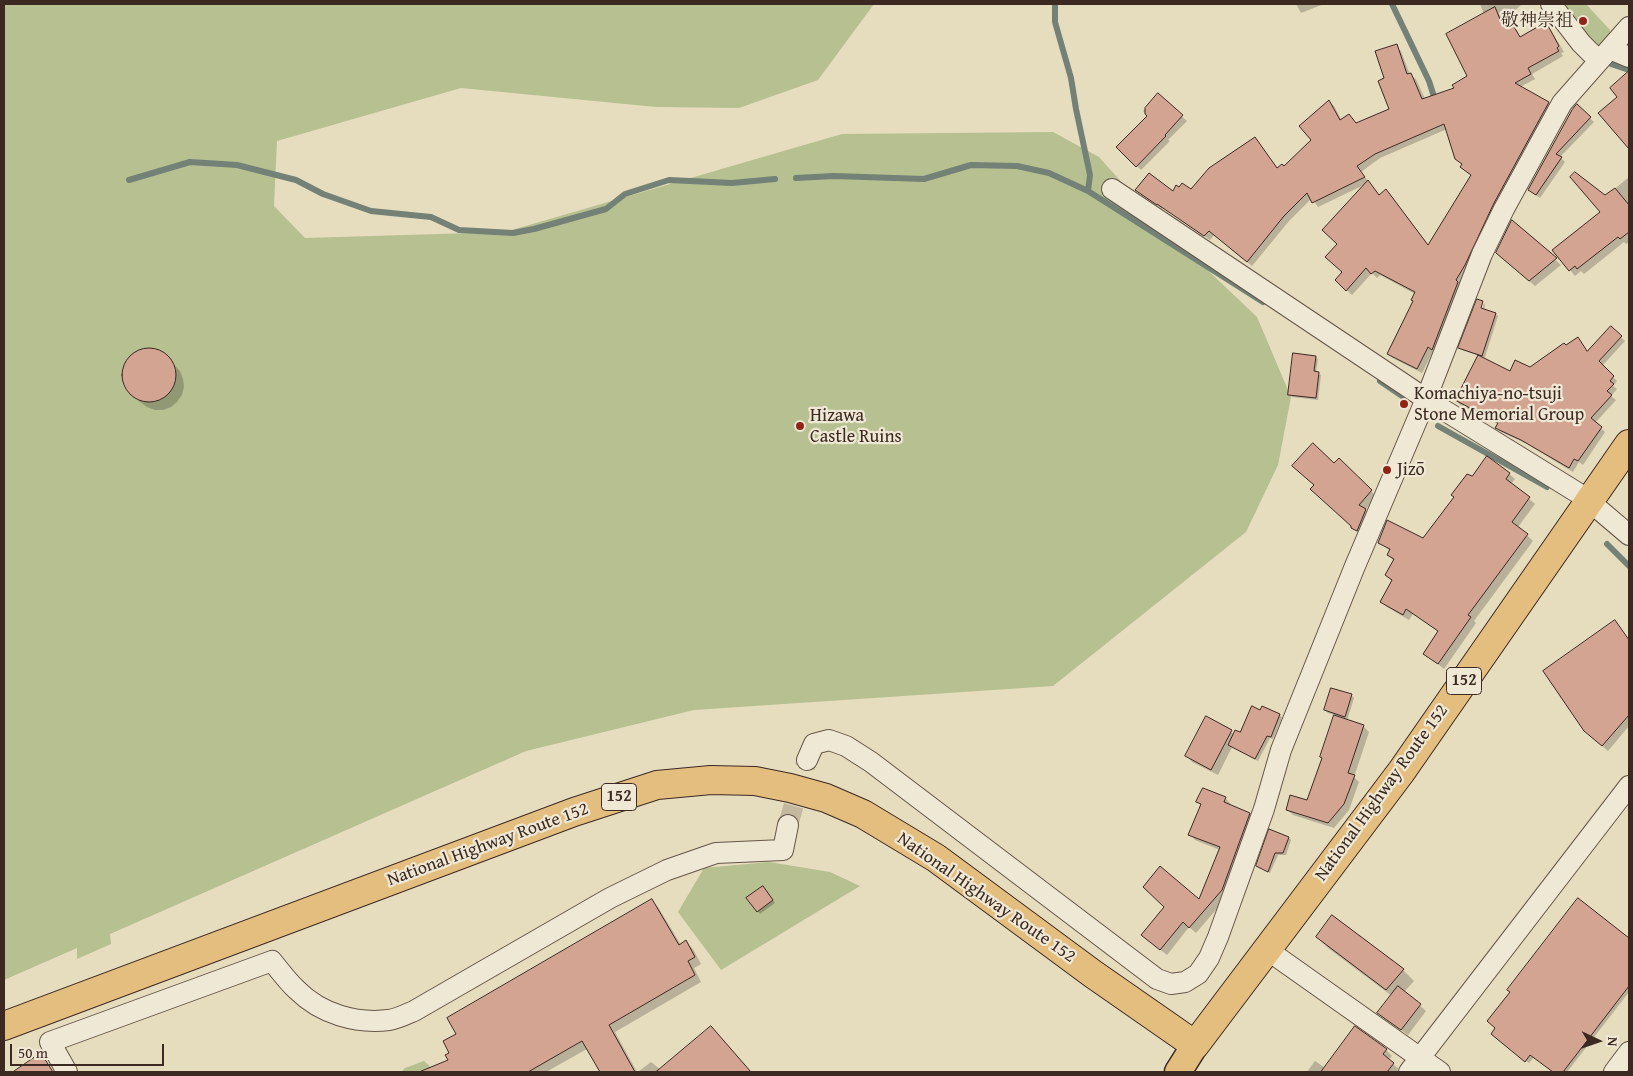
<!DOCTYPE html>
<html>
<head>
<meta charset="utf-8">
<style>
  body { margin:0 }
  #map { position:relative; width:1633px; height:1076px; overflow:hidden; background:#e6dcbe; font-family:"Gentium Book Plus",serif }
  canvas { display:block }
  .frame { position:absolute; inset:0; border:5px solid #3c2922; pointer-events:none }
  .north { position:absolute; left:1573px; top:1016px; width:50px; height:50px; -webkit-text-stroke:4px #efe8d5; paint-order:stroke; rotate:93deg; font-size:14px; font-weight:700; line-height:20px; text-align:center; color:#3c2922 }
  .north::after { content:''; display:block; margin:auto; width:18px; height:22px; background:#3c2922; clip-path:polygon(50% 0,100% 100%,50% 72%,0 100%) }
  .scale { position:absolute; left:10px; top:1044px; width:154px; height:22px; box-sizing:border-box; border:2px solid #3c2922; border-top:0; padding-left:6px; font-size:15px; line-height:18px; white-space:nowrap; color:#3c2922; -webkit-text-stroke:4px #efe8d5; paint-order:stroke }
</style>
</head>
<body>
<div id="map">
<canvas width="1633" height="1076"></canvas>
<div class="frame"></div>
<div class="north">N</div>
<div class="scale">50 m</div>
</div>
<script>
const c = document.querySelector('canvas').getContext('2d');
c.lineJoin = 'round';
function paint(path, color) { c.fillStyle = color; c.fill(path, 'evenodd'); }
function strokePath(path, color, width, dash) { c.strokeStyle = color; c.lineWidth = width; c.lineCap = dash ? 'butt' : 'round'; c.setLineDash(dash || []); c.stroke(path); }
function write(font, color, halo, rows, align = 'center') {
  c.font = font + ' "Gentium Book Plus","Noto Serif JP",serif'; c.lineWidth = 4.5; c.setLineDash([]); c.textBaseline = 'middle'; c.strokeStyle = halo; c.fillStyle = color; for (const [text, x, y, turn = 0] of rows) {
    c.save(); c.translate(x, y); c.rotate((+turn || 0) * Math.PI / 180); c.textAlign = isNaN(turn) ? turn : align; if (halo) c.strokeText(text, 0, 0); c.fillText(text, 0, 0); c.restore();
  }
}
paint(new Path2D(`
  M4,4H874L818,80L739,108L656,107L461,88L277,141L274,206L305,238L505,232L842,134L1053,132L1099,157L1158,223L1257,317L1291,397L1278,465L1246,532L1053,686L694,710L526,751L110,934L111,944L77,959V948L4,980Z
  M1560,4H1586L1610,30V35L1599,47H1594Z
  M769,862L830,872L860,886L721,970L678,912L704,868Z
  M424,1061L436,1072H401L405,1068Z`), '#b6c091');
paint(new Path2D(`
  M1296,4H1324L1301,13Z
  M1480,4H1522L1509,16L1521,38L1545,24L1550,29L1564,52L1561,53L1563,56L1532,74L1535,79L1520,87L1548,103L1553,108L1437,354L1433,351L1422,373L1393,358L1388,353L1414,302L1415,294L1380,275L1377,278L1372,273L1352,295L1336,280L1343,272L1339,244L1366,184L1318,207L1312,198L1289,221L1252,266L1214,235L1210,240L1163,208L1162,209L1142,195L1137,190L1173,193L1191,190L1255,139L1278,169L1284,168L1313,140L1329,101L1334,106L1342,121L1356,124L1391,109L1385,79L1396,46L1401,51L1410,75L1416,79L1425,99L1456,89L1468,77L1484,14ZM1447,129L1456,159L1463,165L1462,167L1472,176L1429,246L1391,196H1380L1361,172L1380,158Z
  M1625,76L1629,81V145L1619,97Z
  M1158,95L1187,121L1168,140L1170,141L1141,170L1118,147L1148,116L1143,111Z
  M1577,106L1594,122L1560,157L1565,162L1540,198L1534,194Z
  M1629,177V242L1626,244L1624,242L1584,274L1581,271L1575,276L1570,270L1601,212L1605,197Z
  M1512,222L1561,265L1535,286L1503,259Z
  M1484,303L1485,305L1484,310L1496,314L1498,316L1484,360L1510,373L1530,369L1578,338L1588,352L1611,328L1625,341L1602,366L1617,381L1613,386L1617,389L1611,396L1616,400L1595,423L1605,432L1583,465L1579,462L1573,472L1527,444L1501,432L1497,428L1498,424L1460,405L1456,400L1479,356L1462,350L1460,348L1478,314L1481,315Z
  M150,350L158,351L165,355L180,371L183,379L184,387L182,395L177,402L171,407L163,410H155L147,407L140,402L130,393L126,385L123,377L124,369L128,361L134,354L141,351Z
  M1316,357L1318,359L1316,373L1321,375L1318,400L1292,397L1290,395Z
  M1339,459L1377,497L1365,510L1371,516L1363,536L1352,528L1334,464Z
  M1509,474L1515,479L1511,484L1535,504L1518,527L1533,541L1474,621L1476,623L1444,669L1424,653L1439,632L1413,614L1409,620L1387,607L1382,602L1393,582L1386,575L1394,561L1388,555L1390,551L1379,542L1424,540L1473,478Z
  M1615,622L1629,640V713L1627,715L1629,718V726L1608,751L1593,738Z
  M1351,695L1354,698L1347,721L1363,726L1369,732L1354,777L1359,782L1349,810L1334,828L1293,815L1287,809L1308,801L1323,759L1321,757L1335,715L1328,713L1325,710Z
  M1262,708L1280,715L1282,718L1273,739L1270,738L1258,761L1232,747L1218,775L1192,762L1187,756L1206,718L1234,734H1241Z
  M1225,798L1231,804L1230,806L1249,814L1255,820L1228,896L1196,933L1189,927L1167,955L1148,940L1199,901L1220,850L1195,840L1190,834L1201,805L1198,802Z
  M1270,831L1289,838L1291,840L1286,855H1278L1270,873L1257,866Z
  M766,890L775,903L760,914L748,898Z
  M1578,900L1629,939V992L1567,1072H1554L1534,1057L1529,1063L1495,1036L1497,1028Z
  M651,901L658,907L681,945L686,942L693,949L701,964L694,968L701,982L615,1032L637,1072H602L587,1049L546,1072H421L450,1060V1053L457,1034Z
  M1317,937L1403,970L1414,981L1404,992L1426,1011L1408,1035L1379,1013L1392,996L1328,948Z
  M717,1034L751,1072H638L651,1062L661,1070Z
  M1386,1050L1392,1056L1388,1060L1399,1069L1397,1072H1355L1340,1061Z
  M1315,1061L1331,1072H1307Z`), '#0003');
strokePath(new Path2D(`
  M1055,4V22L1071,78L1076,109L1090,175L1088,191L1263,302
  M1392,4L1429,81L1436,103
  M1611,64L1629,70
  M796,178L834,176L924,179L971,165L1017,166L1049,173L1088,191
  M129,180L190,162L237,165L296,180L323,194L371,211L431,217L459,230L513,233L534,229L606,209L625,194L669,180L732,183L775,179
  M1380,381L1402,396
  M1438,426L1547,487
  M1607,544L1629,566`), '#738176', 6);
const building = new Path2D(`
  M1495,7L1502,24L1510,20L1520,37L1546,22L1559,46L1557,48L1559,51L1528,68L1531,74L1515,83L1549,102L1494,203L1465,265L1456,280L1458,282L1432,350L1428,347L1417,369L1387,354L1413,301L1411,300L1415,292L1375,271L1371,274L1366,268L1346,291L1335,280L1342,272L1325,257L1337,244L1322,230L1368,180L1379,195L1386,189L1428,245L1471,175L1460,167L1462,164L1455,159L1444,124L1375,154L1357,166L1365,177L1312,203L1307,193L1284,216L1247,262L1209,231L1204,236L1157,204V205L1135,190L1149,173L1173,191L1176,185L1179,187L1182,183L1191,189L1209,168L1255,137L1277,168L1282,164L1284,166L1311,140L1299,126L1329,100L1340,120L1349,114L1356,123L1389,109L1378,81L1384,78L1375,51L1397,44L1407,74L1411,73L1422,99L1454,88L1452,85L1467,76L1446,34Z
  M1629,71V149L1598,113L1617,97L1610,88Z
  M1158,93L1183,115L1165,135L1166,136L1136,167L1116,147L1147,116L1145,114V108Z
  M1577,104L1591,117L1556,154L1562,157L1536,195L1528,190L1572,110Z
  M1575,172L1605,195L1615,188L1629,205V232L1620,239L1618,237L1577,269L1575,266L1569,271L1552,250L1600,212L1570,177Z
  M1512,220L1557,258L1529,281L1496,253Z
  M1477,299L1483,301L1481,308L1496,313L1482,356L1458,348Z
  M1611,326L1622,336L1599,361L1614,376L1610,381L1614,384L1607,391L1612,395L1591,418L1602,427L1578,461L1574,459L1569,468L1521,440L1495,428L1498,423L1455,400L1478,355L1510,371L1515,360L1530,367L1564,343L1566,345L1578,337L1587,351Z
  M122 375a27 27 0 1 1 54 0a27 27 0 1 1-54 0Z
  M1293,353L1316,356L1314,371L1319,372L1316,398L1288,395Z
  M1313,443L1334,463L1339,458L1372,490L1359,505L1366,509L1357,531L1351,528V526L1310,489L1314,485L1292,466Z
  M1487,456L1510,473L1506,479L1530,497L1512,522L1528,534L1468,615L1471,617L1438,664L1423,654L1438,631L1406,609L1403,615L1380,602L1392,580L1385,575L1394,559L1387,555L1390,549L1378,543L1387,520L1423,538L1454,497L1451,495L1467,474L1472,476Z
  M1615,620L1629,640V715L1602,746L1584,731L1543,671Z
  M1331,688L1352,694L1345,717L1324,710Z
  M1252,706L1260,710L1262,706L1280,714L1271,737L1267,736L1255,759L1228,745L1235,730L1240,732Z
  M1334,715L1364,725L1348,773L1355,775L1344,804L1328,823L1286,810L1290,795L1307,800L1322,758L1320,757Z
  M1206,716L1232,730L1211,770L1185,756Z
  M1203,788L1226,797L1224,802L1250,813L1222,890L1189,928L1183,922L1160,950L1141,935L1164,907L1143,887L1160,866L1199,899L1220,847L1188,835L1201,804L1196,802Z
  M1269,829L1289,837L1283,853H1275L1268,872L1256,866Z
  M763,886L773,900L757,912L746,898Z
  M1578,898L1629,938V986L1563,1072H1553L1530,1055L1525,1062L1491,1034L1495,1028L1487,1021L1510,992L1507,990Z
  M652,899L679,945L686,940L695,957L688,961L695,975L609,1025L635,1072H600L582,1041L528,1072H419L448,1060L445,1055L449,1053L443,1041L456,1034L447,1018Z
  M1332,915L1404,969L1386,990L1316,937Z
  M1398,986L1421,1004L1401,1030L1377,1013Z
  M711,1026L751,1072H656Z
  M1355,1026L1387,1049L1383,1054L1394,1063L1387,1072H1321Z
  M41,1053L53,1072H13Z`);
paint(building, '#d4a493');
strokePath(building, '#3c2922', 1);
strokePath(new Path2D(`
  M788,825L807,760`), '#c4b89f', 20, [20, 10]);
const minor = new Path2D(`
  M1551,4L1581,43L1599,61
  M1610,49L1629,57
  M1112,189L1426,399L1578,493L1589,501L1629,535
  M807,760L814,744L829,740L846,746L871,762L1157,979L1171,984L1185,982L1198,974L1209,958L1218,937L1264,809L1281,750L1355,566L1426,399L1482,254L1504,209L1562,103L1629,27
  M1266,949L1440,1072
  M67,1072L50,1042L272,961C280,971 288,982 297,990C321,1014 356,1024 389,1020C397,1019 407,1014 414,1011L610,898L667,870L716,853L783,850L788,825
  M1409,1072L1629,786
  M1614,1072L1629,1052`);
const major = new Path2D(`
  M1178,1072L1195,1045`);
const highway = new Path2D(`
  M4,1026L574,812L657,785L711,780L755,781L790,788L826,798L863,814L936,858L1093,974L1195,1045L1401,772L1629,444`);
strokePath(minor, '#665649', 22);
strokePath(major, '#3c2922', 29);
strokePath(highway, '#3c2922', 30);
strokePath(minor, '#efe8d5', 20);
strokePath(major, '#e3be7f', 26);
strokePath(highway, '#e3be7f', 28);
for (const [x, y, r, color] of [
  [1583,21,5,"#8f2418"],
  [1404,404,5,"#8f2418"],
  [800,426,5,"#8f2418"],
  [1387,470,5,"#8f2418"]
]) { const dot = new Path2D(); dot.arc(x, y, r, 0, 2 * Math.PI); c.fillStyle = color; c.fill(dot); strokePath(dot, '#efe8d5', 2); }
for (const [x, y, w] of [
  [1464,681,35],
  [619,797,35]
]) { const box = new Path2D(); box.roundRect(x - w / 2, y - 13.5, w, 27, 4); c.fillStyle = '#efe8d5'; c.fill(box); strokePath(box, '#3c2922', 1); }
write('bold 16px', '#3c2922', null, [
  ["152",1464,681],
  ["152",619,797]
]);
write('18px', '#3c2922', '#efe8d5', [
  ["敬神崇祖",1573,21,"right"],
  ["Komachiya-no-tsuji",1414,394],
  ["Stone Memorial Group",1414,415],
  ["Hizawa",810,416],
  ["Castle Ruins",810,437],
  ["Jizō",1397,470]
], 'left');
write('18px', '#3c2922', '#efe8d5', [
  ["National Highway Route 152",1382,793,-54],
  ["National Highway Route 152",488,845,-20],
  ["National Highway Route 152",986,898,35]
]);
</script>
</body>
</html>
